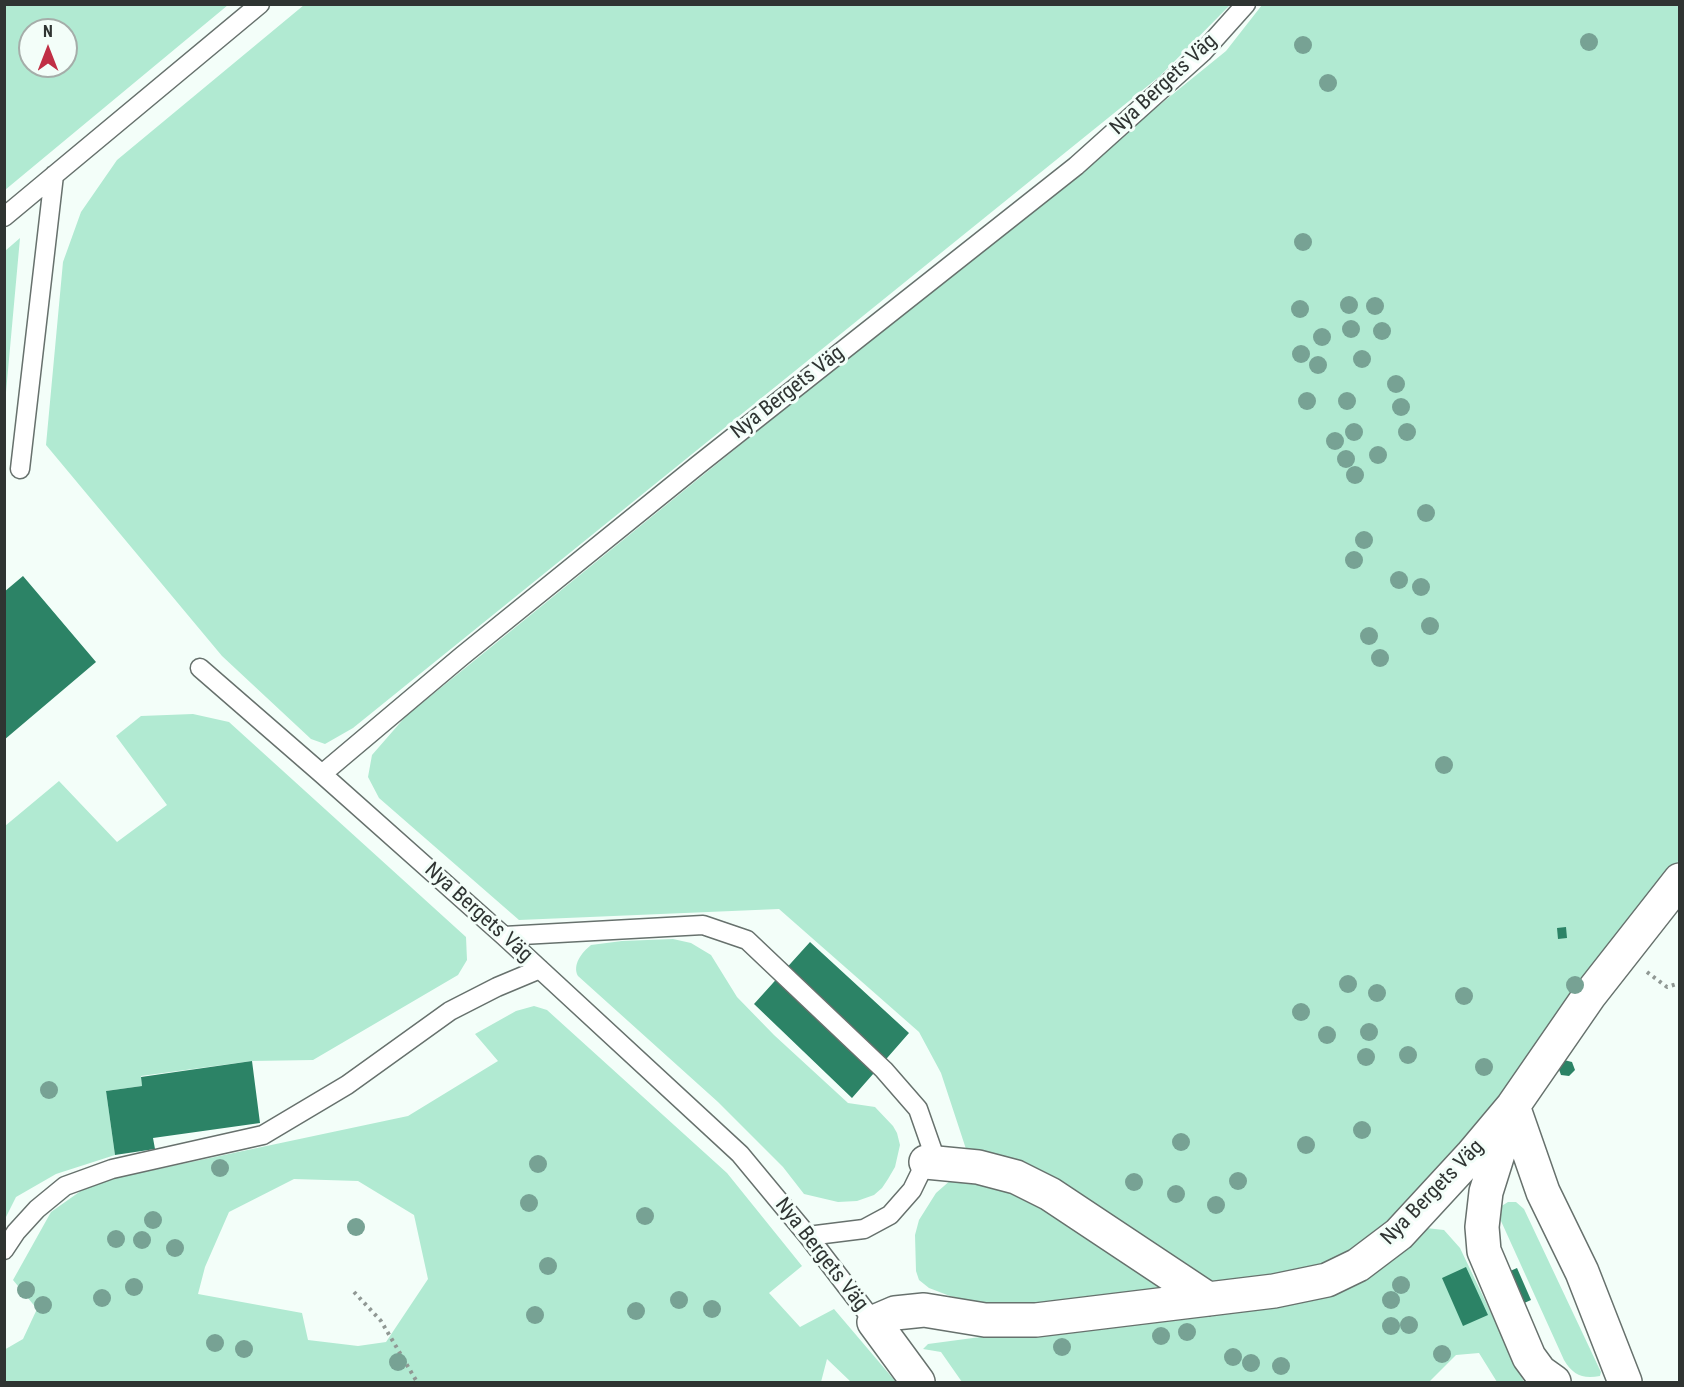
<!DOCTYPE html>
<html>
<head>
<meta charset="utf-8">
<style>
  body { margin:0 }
  #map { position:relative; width:1684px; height:1387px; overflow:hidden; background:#f3fef9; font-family:"Roboto Condensed",sans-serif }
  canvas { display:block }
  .frame { position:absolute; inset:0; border:6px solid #2f3432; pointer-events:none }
  .north { position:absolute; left:18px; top:18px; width:60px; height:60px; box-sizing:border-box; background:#f3fef9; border:2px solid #a5ada9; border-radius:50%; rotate:0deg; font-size:16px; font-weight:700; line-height:24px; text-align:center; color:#2f3432 }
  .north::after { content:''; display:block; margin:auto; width:21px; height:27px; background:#c02f45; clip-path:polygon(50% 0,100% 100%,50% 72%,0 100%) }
</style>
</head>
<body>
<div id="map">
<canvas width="1684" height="1387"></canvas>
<div class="frame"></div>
<div class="north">N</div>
</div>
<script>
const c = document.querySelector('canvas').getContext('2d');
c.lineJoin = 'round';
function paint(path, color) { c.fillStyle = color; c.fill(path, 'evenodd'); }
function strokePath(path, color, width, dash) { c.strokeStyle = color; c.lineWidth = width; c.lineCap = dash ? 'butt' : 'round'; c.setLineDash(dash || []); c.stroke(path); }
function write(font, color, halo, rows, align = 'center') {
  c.font = font + ' "Roboto Condensed",sans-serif'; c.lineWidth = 6; c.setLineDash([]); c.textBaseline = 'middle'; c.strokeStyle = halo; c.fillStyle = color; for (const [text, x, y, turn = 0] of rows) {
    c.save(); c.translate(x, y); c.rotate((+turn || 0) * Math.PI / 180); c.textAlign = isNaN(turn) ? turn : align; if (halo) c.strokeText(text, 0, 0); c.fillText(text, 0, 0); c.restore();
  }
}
paint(new Path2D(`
  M5,4H228V5L5,190ZM30,30H66V66H30Z
  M304,5V4L1230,5L1160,76L353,728L325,744L311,739L222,656L46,445L63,262L81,212L117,160Z
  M1262,5H1679V860L1434,1186L1344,1262L1222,1289L966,1149L941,1073L919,1032L779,909L519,920L379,798L368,777L372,755L406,716L1226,51Z
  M20,238L5,403V251Z
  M193,714L229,722L466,937L467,960L458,975L313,1060L252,1061L141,1076L142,1086L106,1091L115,1155L56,1174L16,1197L5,1219V826L59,781L117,842L167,805L116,736L141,716Z
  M673,939L691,943L711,955L737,997L774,1035L848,1103L875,1107L893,1126L897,1133L900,1145L895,1167L888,1179L882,1188L874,1195L857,1201L838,1202L804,1194L783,1167L718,1102L578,976C572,965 582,952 591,945L622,941Z
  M534,1006L547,1010L727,1173L802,1266L769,1293L800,1327L834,1309L896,1382H851L827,1359L821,1382H5L4,1350L23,1339L37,1309L13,1280L51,1212L92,1183L408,1116L498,1061L475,1034L516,1011ZM294,1179L358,1181L414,1215L428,1279L386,1342L358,1346L308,1340L302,1313L198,1294L205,1267L229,1212Z
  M990,1175L1186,1292L1064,1308L984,1304L950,1296L929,1288L919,1280L916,1271L915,1235L919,1220L936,1193L952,1179Z
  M1508,1202H1516L1524,1209L1599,1368L1601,1372L1600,1376C1582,1379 1573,1375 1564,1360L1501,1221L1500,1214V1207Z
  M1426,1228L1444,1230L1460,1248L1524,1382H1497L1479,1353L1456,1355L1429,1382H962L941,1352L923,1349L928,1344L1325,1291Z`), '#b1ead2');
paint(new Path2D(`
  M23,576L96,662L4,740V592Z
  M1566,927L1567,938L1558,939L1557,928Z
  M810,942L909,1033L852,1098L754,1004Z
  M1564,1060L1572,1062L1575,1070L1569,1076L1561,1075L1558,1067Z
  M252,1061L260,1123L153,1138L155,1149L115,1155L106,1091L142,1086L141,1077Z
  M1466,1267L1488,1315L1463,1326L1442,1278Z
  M1517,1268L1531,1300L1513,1308L1499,1276Z`), '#2c8366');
const service = new Path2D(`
  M4,217L260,4
  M20,469L54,175
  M200,668L322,774L504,936L740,1154L808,1236L874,1322
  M322,774L462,656L698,465L1076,166L1203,52L1246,4
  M504,936L703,925L747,940L884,1070L918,1109L932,1149L912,1190L890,1215L864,1229L808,1236
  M4,1250L16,1232L37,1209L65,1186L112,1169L263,1135L347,1085L450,1011L497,987L540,969`);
const minor = new Path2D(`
  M1513,1106L1543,1192L1582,1272L1625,1382
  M1508,1122L1486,1192L1482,1227L1484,1251L1529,1357L1540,1372L1554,1382
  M926,1162L978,1167L1016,1177L1050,1194L1208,1299
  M918,1382L874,1322L895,1313L924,1310L985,1320H1036L1274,1291L1327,1280L1358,1265L1399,1234L1471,1156L1513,1106L1589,996L1680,880`);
strokePath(service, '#67716d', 21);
strokePath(minor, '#67716d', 36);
strokePath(new Path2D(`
  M1647,972L1667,987L1680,983
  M354,1292L381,1321L417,1382`), '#909894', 4, [3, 4.5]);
strokePath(service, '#fff', 18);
strokePath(minor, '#fff', 33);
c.fillStyle = '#77a294';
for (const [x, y] of [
  [1589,42],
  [1303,45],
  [1328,83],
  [1303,242],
  [1349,305],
  [1375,306],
  [1300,309],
  [1351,329],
  [1382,331],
  [1322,337],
  [1301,354],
  [1362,359],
  [1318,365],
  [1396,384],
  [1307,401],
  [1347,401],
  [1401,407],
  [1354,432],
  [1407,432],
  [1335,441],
  [1378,455],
  [1346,459],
  [1355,475],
  [1426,513],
  [1364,540],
  [1354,560],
  [1399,580],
  [1421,587],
  [1430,626],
  [1369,636],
  [1380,658],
  [1444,765],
  [1348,984],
  [1575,985],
  [1377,993],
  [1464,996],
  [1301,1012],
  [1369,1032],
  [1327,1035],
  [1408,1055],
  [1366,1057],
  [1484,1067],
  [49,1090],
  [1362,1130],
  [1181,1142],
  [1306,1145],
  [538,1164],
  [220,1168],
  [1238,1181],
  [1134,1182],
  [1176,1194],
  [529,1203],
  [1216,1205],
  [645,1216],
  [153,1220],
  [356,1227],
  [116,1239],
  [142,1240],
  [175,1248],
  [548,1266],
  [1401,1285],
  [134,1287],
  [26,1290],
  [102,1298],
  [679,1300],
  [1391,1300],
  [43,1305],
  [712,1309],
  [636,1311],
  [535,1315],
  [1409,1325],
  [1391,1326],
  [1187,1332],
  [1161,1336],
  [215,1343],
  [1062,1347],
  [244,1349],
  [1442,1354],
  [1233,1357],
  [398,1362],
  [1251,1363],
  [1281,1366]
]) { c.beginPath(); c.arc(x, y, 9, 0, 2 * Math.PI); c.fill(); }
write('21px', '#2f3432', '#f3fef9', [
  ["Nya Bergets Väg",1164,85,-43],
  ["Nya Bergets Väg",788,393,-38],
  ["Nya Bergets Väg",478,913,42],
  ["Nya Bergets Väg",1433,1193,-46],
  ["Nya Bergets Väg",821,1255,52]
]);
</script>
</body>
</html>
